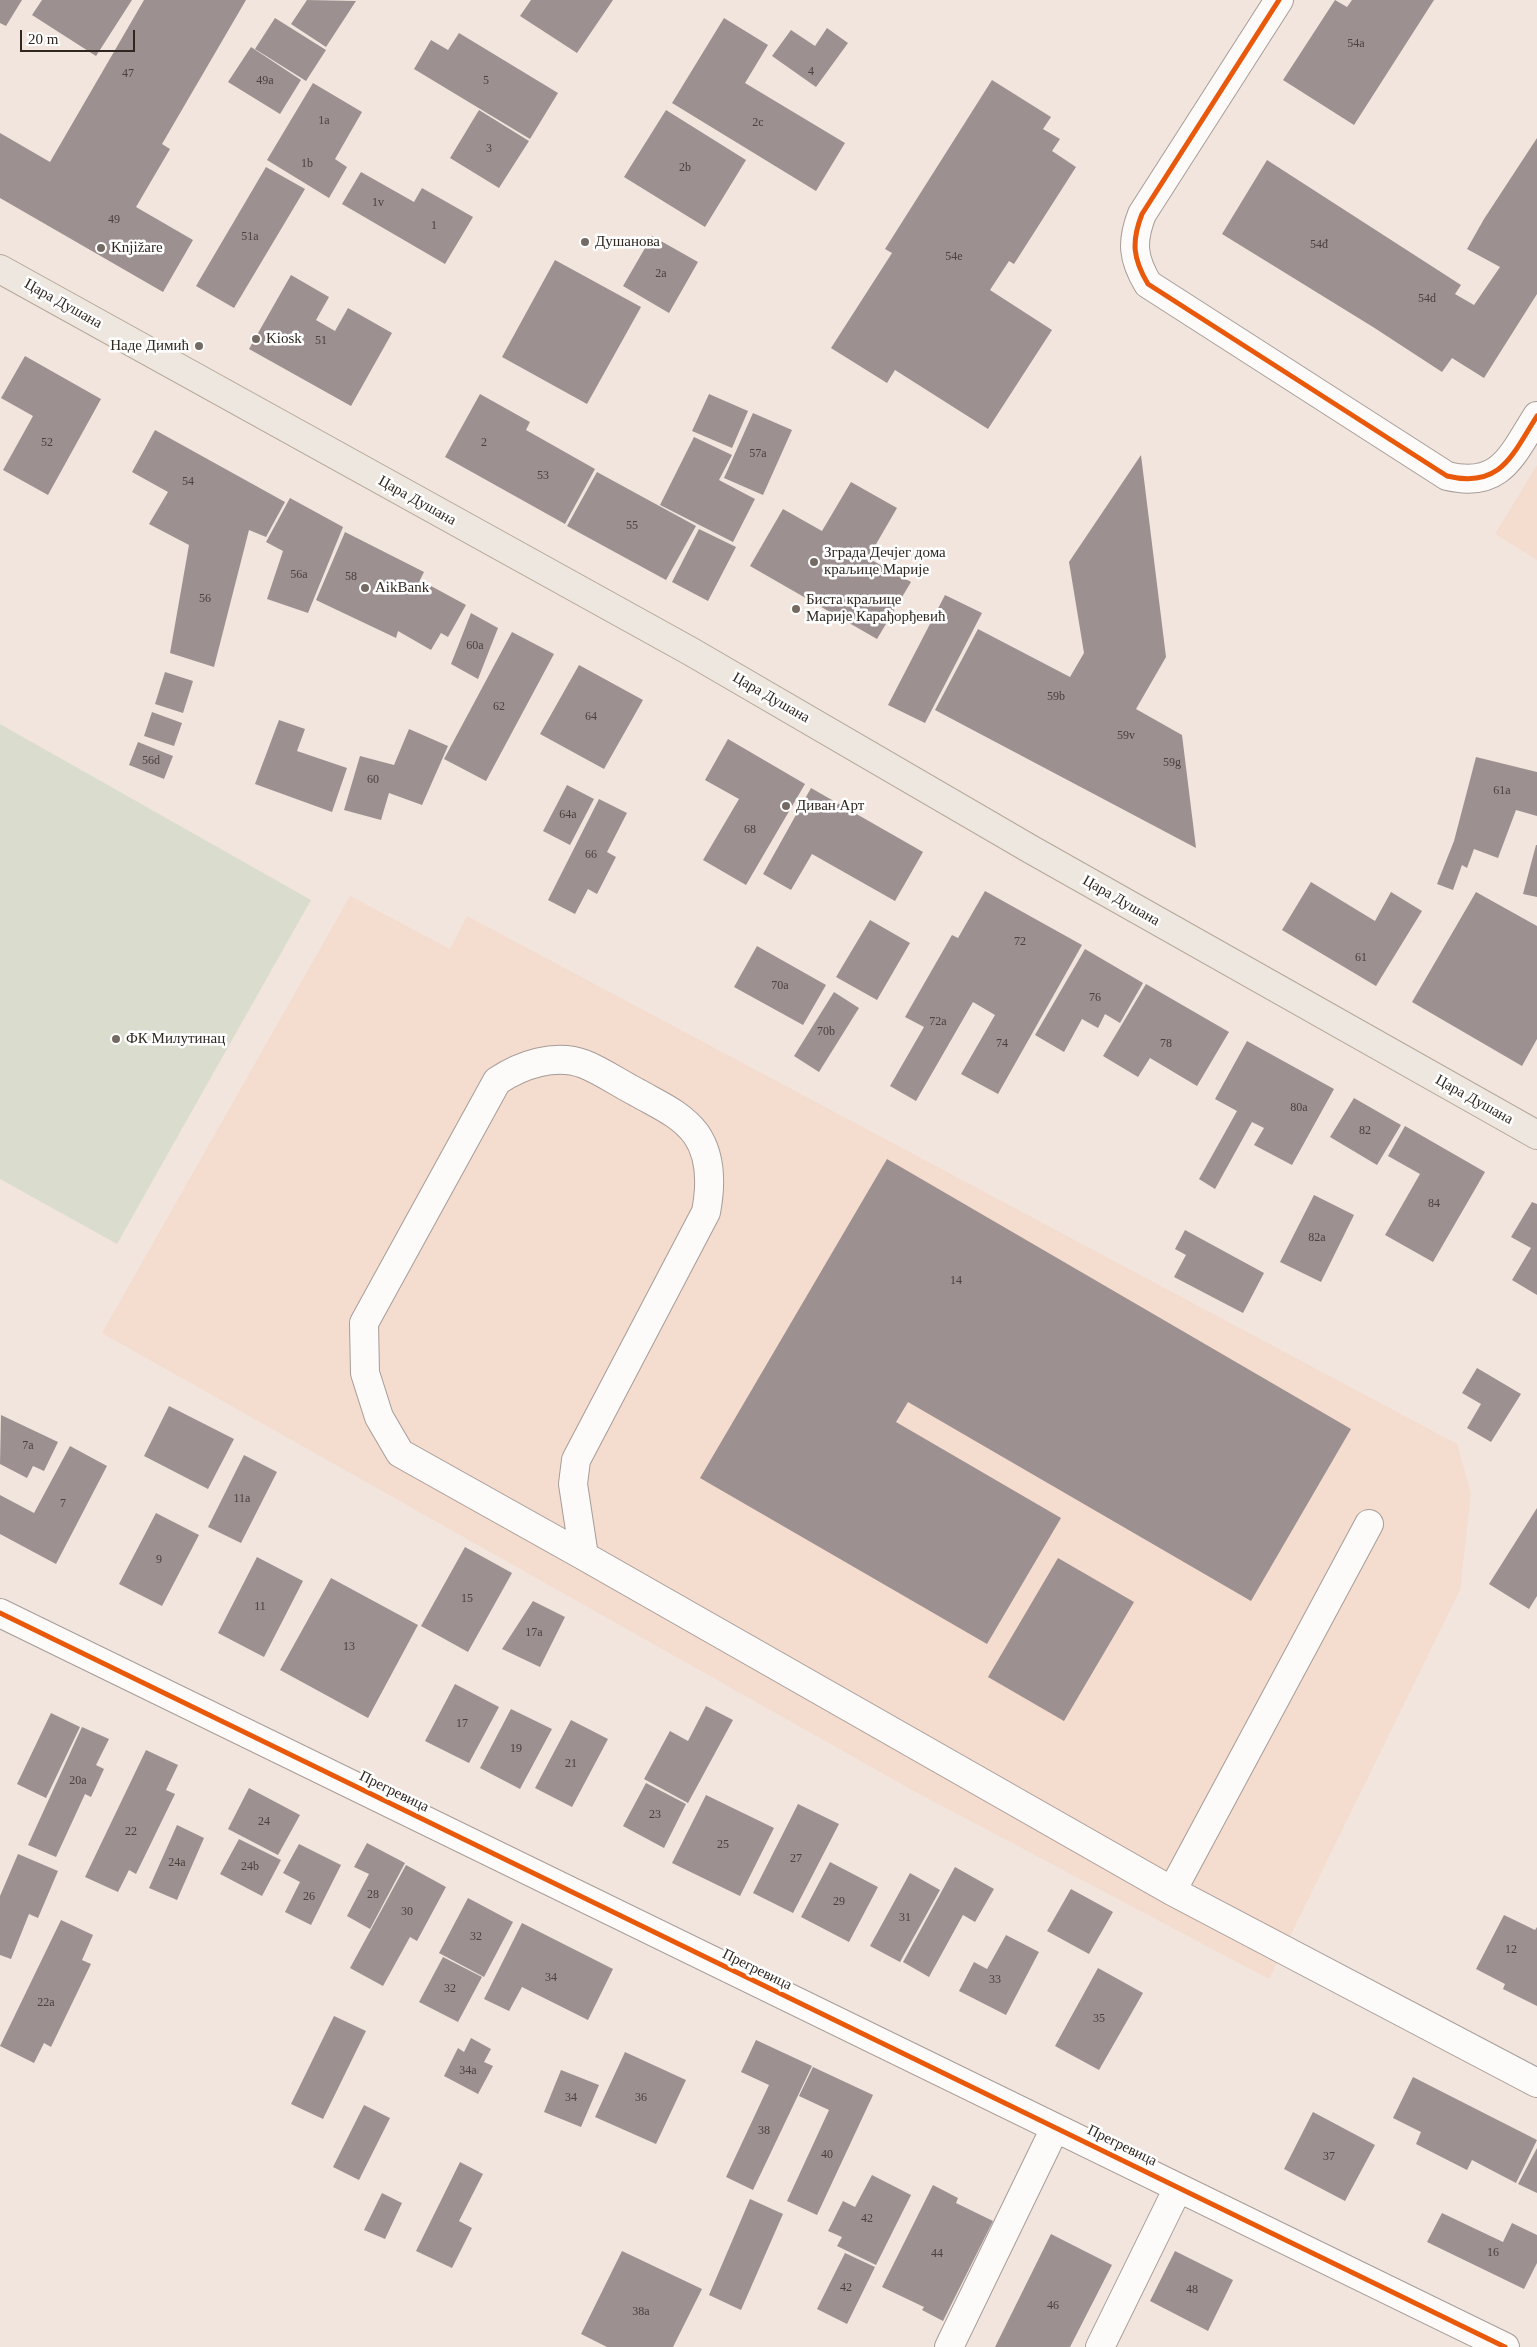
<!DOCTYPE html>
<html>
<head>
<meta charset="utf-8">
<style>
  body { margin:0 }
  #map { position:relative; width:1537px; height:2347px; overflow:hidden; background:#f2e5dd; font-family:"Times New Roman",serif }
  canvas { display:block }
  .scale { position:absolute; left:20px; top:30px; width:115px; height:22px; box-sizing:border-box; border:2px solid #302721; border-top:0; padding-left:6px; font-size:15px; line-height:18px; white-space:nowrap; color:#302721; -webkit-text-stroke:4px #fff; paint-order:stroke }
</style>
</head>
<body>
<div id="map">
<canvas width="1537" height="2347"></canvas>
<div class="scale">20 m</div>
</div>
<script>
const c = document.querySelector('canvas').getContext('2d');
c.lineJoin = 'round';
function paint(path, color) { c.fillStyle = color; c.fill(path, 'evenodd'); }
function strokePath(path, color, width, dash) { c.strokeStyle = color; c.lineWidth = width; c.lineCap = dash ? 'butt' : 'round'; c.setLineDash(dash || []); c.stroke(path); }
function write(font, color, halo, rows, align = 'center') {
  c.font = font + ' "Times New Roman",serif'; c.lineWidth = 5; c.setLineDash([]); c.textBaseline = 'middle'; c.strokeStyle = halo; c.fillStyle = color; for (const [text, x, y, turn = 0] of rows) {
    c.save(); c.translate(x, y); c.rotate((+turn || 0) * Math.PI / 180); c.textAlign = isNaN(turn) ? turn : align; if (halo) c.strokeText(text, 0, 0); c.fillText(text, 0, 0); c.restore();
  }
}
paint(new Path2D(`
  M1537,465V560L1495,534Z
  M350,896L450,949L467,916L1457,1444L1471,1493L1460,1590L1269,1979L912,1790L102,1333Z`), '#f4dccf');
paint(new Path2D(`
  M0,724L311,900L117,1244L0,1179Z`), '#daddcd');
paint(new Path2D(`
  M0,0H22L6,26L0,23Z
  M42,0H132L96,56L32,15Z
  M144,0H246L162,144L170,149L136,207L193,240L163,292L0,198V133L50,162Z
  M307,0L356,1L326,47L291,24Z
  M531,0H613L577,53L520,16Z
  M1335,0L1347,7L1352,0H1434L1354,125L1283,80Z
  M275,18L326,50L306,81L255,49Z
  M724,18L768,45L745,83L845,143L816,191L672,103Z
  M827,28L848,43L816,87L772,56L791,30L815,46Z
  M459,33L558,93L530,139L414,69L431,40L448,50Z
  M251,47L301,80L280,114L228,82Z
  M992,80L1051,117L1043,129L1060,139L1052,151L1076,167L1014,264L1009,261L990,290L1052,330L988,429L895,370L887,383L831,348L892,253L885,249Z
  M313,83L362,112L335,159L347,167L329,198L267,160Z
  M479,110L529,141L499,188L450,158Z
  M666,110L746,160L705,227L624,177Z
  M1537,138V294L1484,378L1452,358L1442,372L1373,327L1222,234L1267,160L1461,285L1455,294L1474,305L1500,267L1467,249L1484,219Z
  M266,167L305,189L234,308L196,286Z
  M361,172L414,202L422,188L473,217L445,264L342,204Z
  M652,236L698,262L669,313L623,286Z
  M555,260L641,307L587,404L502,357Z
  M291,275L329,297L316,320L335,331L348,308L392,333L351,406L249,349Z
  M25,356L101,399L48,495L3,470L33,416L1,398Z
  M480,394L530,422L526,430L595,469L565,524L445,457Z
  M709,394L748,411L732,448L692,431Z
  M753,413L792,430L763,495L724,478Z
  M155,430L285,502L266,537L249,530L214,667L170,653L189,545L149,524L168,492L132,472Z
  M694,437L732,455L719,480L755,499L733,542L660,505Z
  M1141,455L1166,657L1136,709L1182,735L1196,848L935,710L978,629L1070,677L1084,653L1069,562Z
  M597,472L696,526L666,580L567,526Z
  M851,482L897,508L868,558L911,582L877,639L750,566L783,509L822,531Z
  M290,498L343,527L308,613L267,599L283,551L266,542Z
  M699,529L736,547L708,601L672,582Z
  M345,532L424,572L420,580L466,605L448,637L441,633L431,650L398,631L396,638L316,600Z
  M945,595L982,613L925,723L888,705Z
  M471,613L498,628L478,679L451,664Z
  M512,632L554,654L486,781L444,759Z
  M579,665L643,700L604,769L540,734Z
  M165,672L193,681L183,713L155,704Z
  M152,712L182,723L174,746L144,736Z
  M279,720L305,729L297,751L347,768L332,812L255,784Z
  M409,729L448,746L422,805L389,793L381,820L344,810L360,756L394,765Z
  M728,739L805,784L746,885L703,860L739,799L705,780Z
  M138,742L173,756L164,779L129,765Z
  M1476,757L1537,772V816L1516,810L1498,858L1474,849L1467,868L1462,865L1453,890L1437,884L1454,841Z
  M567,785L594,799L570,845L543,831Z
  M811,788L923,852L895,901L812,854L791,890L763,874Z
  M599,799L627,813L607,852L616,857L597,894L588,889L575,914L548,900Z
  M1536,845H1537V897L1523,894Z
  M1311,882L1375,921L1391,892L1422,911L1376,986L1282,930Z
  M985,891L1082,945L998,1094L961,1074L995,1015L973,1002L916,1101L890,1086L924,1027L905,1017L952,935L958,938Z
  M1476,892L1537,926V1039L1522,1066L1412,1002Z
  M870,920L910,943L877,1000L836,977Z
  M757,946L826,985L803,1025L734,987Z
  M1085,949L1143,983L1120,1023L1105,1014L1098,1028L1082,1019L1064,1052L1035,1035Z
  M1146,984L1229,1032L1197,1086L1150,1058L1138,1077L1103,1056Z
  M834,992L859,1008L819,1072L794,1056Z
  M1247,1041L1334,1089L1292,1165L1254,1145L1264,1128L1252,1122L1215,1189L1199,1179L1237,1111L1215,1099Z
  M1354,1098L1401,1125L1377,1165L1330,1137Z
  M1405,1126L1485,1172L1433,1262L1385,1235L1420,1174L1388,1156Z
  M887,1159L1351,1429L1251,1601L908,1402L896,1422L1061,1518L987,1644L700,1478Z
  M1314,1195L1354,1215L1321,1282L1280,1262Z
  M1532,1202L1537,1204V1295L1512,1280L1531,1248L1511,1237Z
  M1185,1230L1264,1273L1243,1313L1174,1277L1186,1255L1175,1249Z
  M1477,1368L1521,1394L1491,1442L1467,1428L1481,1404L1462,1393Z
  M169,1406L234,1439L208,1489L144,1456Z
  M1,1415L58,1442L44,1471L33,1466L27,1478L0,1464Z
  M70,1446L107,1466L56,1564L0,1534V1495L34,1513Z
  M244,1455L277,1472L241,1543L208,1527Z
  M1537,1508V1596L1529,1609L1489,1584Z
  M156,1513L199,1535L162,1606L119,1584Z
  M465,1547L512,1573L468,1652L421,1626Z
  M257,1557L303,1581L264,1657L218,1633Z
  M1058,1558L1134,1602L1064,1721L988,1677Z
  M331,1578L418,1625L368,1718L280,1670Z
  M533,1601L565,1617L540,1667L502,1649Z
  M455,1684L499,1707L469,1763L425,1741Z
  M706,1706L733,1720L688,1803L644,1779L670,1731L688,1741Z
  M511,1709L552,1729L520,1789L480,1768Z
  M51,1713L80,1727L46,1798L17,1784Z
  M571,1720L608,1739L572,1807L535,1788Z
  M82,1727L109,1739L96,1765L104,1769L91,1797L85,1794L56,1857L28,1845Z
  M146,1750L178,1765L166,1790L175,1794L136,1874L129,1870L118,1892L85,1877Z
  M646,1783L686,1804L664,1848L623,1826Z
  M249,1788L300,1815L278,1855L228,1829Z
  M706,1795L774,1828L740,1896L672,1863Z
  M798,1804L839,1824L793,1913L753,1893Z
  M177,1825L204,1838L177,1900L149,1888Z
  M239,1839L281,1860L262,1896L220,1874Z
  M367,1843L405,1863L370,1929L347,1916L369,1874L354,1867Z
  M299,1844L341,1865L311,1925L285,1912L300,1882L283,1873Z
  M18,1854L58,1871L38,1918L29,1914L11,1959L0,1955V1896Z
  M830,1862L878,1887L849,1942L801,1917Z
  M406,1865L446,1887L417,1941L410,1937L383,1986L350,1968Z
  M955,1867L994,1889L975,1922L963,1915L929,1977L903,1962Z
  M910,1873L940,1890L900,1962L870,1946Z
  M1071,1889L1113,1912L1089,1954L1047,1931Z
  M468,1898L513,1922L484,1977L439,1953Z
  M1504,1915L1535,1930L1537,1927V2006L1503,1989L1505,1984L1476,1969Z
  M61,1920L93,1935L82,1960L91,1964L51,2047L44,2043L34,2063L0,2046Z
  M522,1923L613,1969L588,2020L522,1987L509,2011L484,1999Z
  M1006,1935L1039,1952L1006,2015L959,1991L974,1962L987,1969Z
  M443,1957L482,1977L458,2022L419,2002Z
  M1098,1968L1143,1993L1099,2070L1055,2046Z
  M334,2016L366,2031L323,2119L291,2104Z
  M471,2038L491,2049L484,2062L493,2066L478,2094L444,2076L458,2048L464,2052Z
  M756,2040L812,2066L753,2190L726,2177L769,2085L741,2072Z
  M625,2052L686,2080L656,2144L595,2117Z
  M813,2067L873,2095L817,2215L787,2201L829,2110L799,2096Z
  M561,2070L599,2085L581,2127L544,2112Z
  M1413,2077L1537,2140L1516,2183L1472,2160L1467,2170L1416,2144L1421,2132L1393,2118Z
  M364,2105L390,2118L359,2180L333,2167Z
  M1313,2112L1375,2145L1345,2201L1284,2169Z
  M1537,2148V2193L1518,2184Z
  M460,2162L483,2174L459,2221L472,2228L452,2268L416,2251Z
  M872,2175L911,2195L876,2265L837,2246L842,2237L828,2231L843,2201L855,2207Z
  M933,2185L958,2198L956,2203L993,2221L943,2321L922,2310L924,2307L882,2287Z
  M382,2193L402,2203L385,2239L364,2230Z
  M750,2199L783,2214L741,2310L709,2295Z
  M1442,2213L1503,2242L1512,2223L1537,2235V2263L1524,2289L1427,2242Z
  M1051,2234L1112,2265L1070,2347H995Z
  M622,2251L702,2289L673,2347H607L581,2334Z
  M1175,2251L1233,2280L1208,2331L1150,2301Z
  M845,2253L875,2267L847,2324L817,2309Z`), '#9d9091');
const minor = new Path2D(`
  M1279,0L1142,214C1131,242 1133,259 1148,284L1447,476C1501,489 1512,455 1537,416
  M584,1556L573,1484L576,1460L706,1212C711,1186 712,1157 696,1134C681,1114 659,1105 638,1093C620,1084 602,1071 584,1064C555,1053 521,1065 497,1081L364,1323L365,1373L379,1417L400,1453L584,1556L1172,1891L1537,2083
  M0,1613L1505,2347
  M1172,1891L1369,1524
  M949,2347L1055,2128
  M1100,2347L1178,2188`);
const major = new Path2D(`
  M0,269L690,651L1032,850L1537,1135`);
strokePath(minor, '#a79c97', 30);
strokePath(major, '#b4a797', 30);
strokePath(minor, '#fdfbfa', 28);
strokePath(major, '#ede7df', 28);
strokePath(new Path2D(`
  M1279,0L1142,214C1131,242 1133,259 1148,284L1447,476C1501,489 1512,455 1537,416
  M0,1613L1505,2347`), '#e8590c', 5);
for (const [x, y, r, color] of [
  [585,242,5,"#746a63"],
  [101,248,5,"#746a63"],
  [256,339,5,"#746a63"],
  [199,346,5,"#746a63"],
  [814,562,5,"#746a63"],
  [365,588,5,"#746a63"],
  [796,609,5,"#746a63"],
  [786,806,5,"#746a63"],
  [116,1039,5,"#746a63"]
]) { const dot = new Path2D(); dot.arc(x, y, r, 0, 2 * Math.PI); c.fillStyle = color; c.fill(dot); strokePath(dot, '#fff', 2); }
write('12px', '#4b413d', null, [
  ["54a",1356,44],
  ["4",811,72],
  ["47",128,74],
  ["49a",265,81],
  ["5",486,81],
  ["1a",324,121],
  ["2c",758,123],
  ["3",489,149],
  ["1b",307,164],
  ["2b",685,168],
  ["1v",378,203],
  ["49",114,220],
  ["1",434,226],
  ["51a",250,237],
  ["54đ",1319,245],
  ["54e",954,257],
  ["2a",661,274],
  ["54d",1427,299],
  ["51",321,341],
  ["52",47,443],
  ["2",484,443],
  ["57a",758,454],
  ["53",543,476],
  ["54",188,482],
  ["55",632,526],
  ["56a",299,575],
  ["58",351,577],
  ["56",205,599],
  ["60a",475,646],
  ["59b",1056,697],
  ["62",499,707],
  ["64",591,717],
  ["59v",1126,736],
  ["56d",151,761],
  ["59g",1172,763],
  ["60",373,780],
  ["61a",1502,791],
  ["64a",568,815],
  ["68",750,830],
  ["66",591,855],
  ["72",1020,942],
  ["61",1361,958],
  ["70a",780,986],
  ["76",1095,998],
  ["72a",938,1022],
  ["70b",826,1032],
  ["74",1002,1044],
  ["78",1166,1044],
  ["80a",1299,1108],
  ["82",1365,1131],
  ["84",1434,1204],
  ["82a",1317,1238],
  ["14",956,1281],
  ["7a",28,1446],
  ["11a",242,1499],
  ["7",63,1504],
  ["9",159,1560],
  ["15",467,1599],
  ["11",260,1607],
  ["17a",534,1633],
  ["13",349,1647],
  ["17",462,1724],
  ["19",516,1749],
  ["21",571,1764],
  ["20a",78,1781],
  ["23",655,1815],
  ["24",264,1822],
  ["22",131,1832],
  ["25",723,1845],
  ["27",796,1859],
  ["24a",177,1863],
  ["24b",250,1867],
  ["28",373,1895],
  ["26",309,1897],
  ["29",839,1902],
  ["30",407,1912],
  ["31",905,1918],
  ["32",476,1937],
  ["12",1511,1950],
  ["34",551,1978],
  ["33",995,1980],
  ["32",450,1989],
  ["22a",46,2003],
  ["35",1099,2019],
  ["34a",468,2071],
  ["34",571,2098],
  ["36",641,2098],
  ["38",764,2131],
  ["40",827,2155],
  ["37",1329,2157],
  ["42",867,2219],
  ["16",1493,2253],
  ["44",937,2254],
  ["42",846,2288],
  ["48",1192,2290],
  ["46",1053,2306],
  ["38a",641,2312]
]);
write('15px', '#302721', '#fff', [
  ["Душанова",595,242],
  ["Knjižare",111,248],
  ["Kiosk",266,339],
  ["Наде Димић",189,346,"right"],
  ["Зграда Дечјег дома",824,553],
  ["краљице Марије",824,570],
  ["AikBank",375,588],
  ["Биста краљице",806,600],
  ["Марије Карађорђевић",806,617],
  ["Диван Арт",796,806],
  ["ФК Милутинац",126,1039]
], 'left');
write('15px', '#302721', '#fff', [
  ["Цара Душана",63,304,29],
  ["Цара Душана",417,501,29],
  ["Цара Душана",771,698,30],
  ["Цара Душана",1121,901,30],
  ["Цара Душана",1474,1100,29],
  ["Прегревица",394,1792,26],
  ["Прегревица",757,1970,26],
  ["Прегревица",1122,2146,26]
]);
</script>
</body>
</html>
